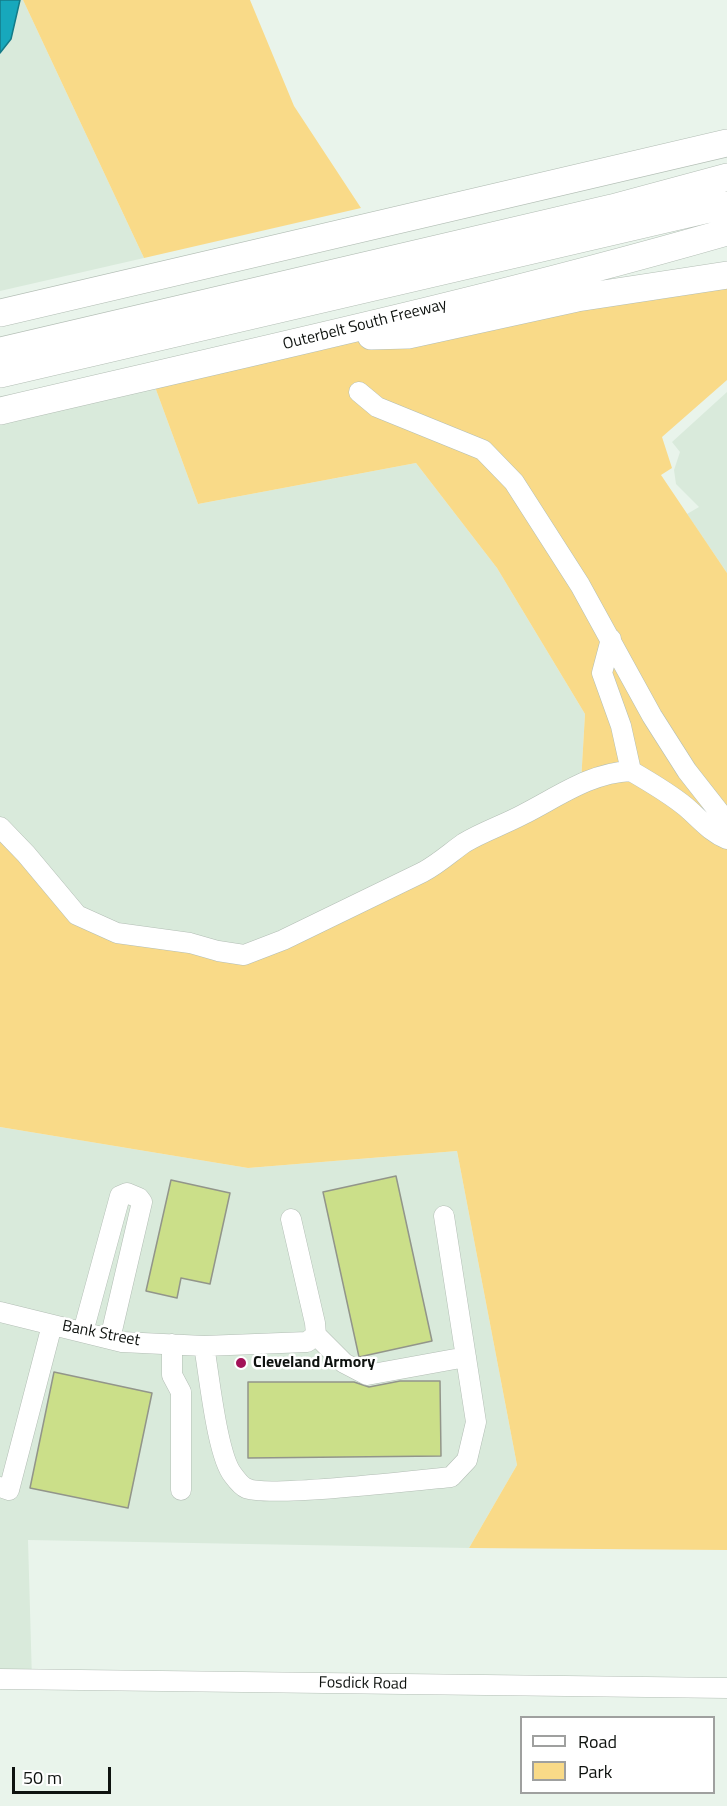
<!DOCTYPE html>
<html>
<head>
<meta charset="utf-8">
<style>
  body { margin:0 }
  #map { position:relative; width:727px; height:1806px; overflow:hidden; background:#e9f4eb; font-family:"Titillium Web",sans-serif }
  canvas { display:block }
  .legend { position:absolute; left:520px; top:1716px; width:195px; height:78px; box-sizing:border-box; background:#fff; border:2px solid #9fa09f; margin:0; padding:8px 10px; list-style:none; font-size:18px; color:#0e120f }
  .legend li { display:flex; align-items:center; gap:12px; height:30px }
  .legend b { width:30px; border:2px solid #9fa09f }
  .scale { position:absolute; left:12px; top:1767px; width:99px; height:27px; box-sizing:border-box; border:3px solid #0e120f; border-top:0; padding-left:8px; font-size:18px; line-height:21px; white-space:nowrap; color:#0e120f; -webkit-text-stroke:4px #fff; paint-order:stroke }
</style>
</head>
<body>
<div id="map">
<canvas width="727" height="1806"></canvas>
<ul class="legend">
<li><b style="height:8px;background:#fff"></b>Road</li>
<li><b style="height:16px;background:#f9da88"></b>Park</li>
</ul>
<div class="scale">50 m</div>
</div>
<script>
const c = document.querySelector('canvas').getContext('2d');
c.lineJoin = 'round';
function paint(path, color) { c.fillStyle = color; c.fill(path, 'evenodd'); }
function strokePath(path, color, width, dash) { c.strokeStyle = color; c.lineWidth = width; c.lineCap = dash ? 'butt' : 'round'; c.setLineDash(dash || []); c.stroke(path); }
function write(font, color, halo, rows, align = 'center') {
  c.font = font + ' "Titillium Web",sans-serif'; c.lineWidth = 5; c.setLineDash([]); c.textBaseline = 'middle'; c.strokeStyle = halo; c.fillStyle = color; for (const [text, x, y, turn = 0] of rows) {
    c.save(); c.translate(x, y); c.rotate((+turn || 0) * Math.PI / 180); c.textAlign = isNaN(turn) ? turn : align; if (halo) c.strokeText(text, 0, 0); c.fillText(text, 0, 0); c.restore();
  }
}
paint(new Path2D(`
  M20,0H23L144,258L0,291V53L11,39Z
  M151,376L198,504L416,463L497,568L585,714L581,782L244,955L77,915L0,827V411Z
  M727,392V573L687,514L699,507L676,484L674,470L680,452L672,442Z
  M0,1127L248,1168L457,1151L517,1465L469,1548L28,1540L32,1680H0Z`), '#d9eadb');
paint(new Path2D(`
  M23,0H250L294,106L361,208L144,258Z
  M727,275V380L662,437L672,468L661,475L727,573V1550L469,1548L517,1465L457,1151L248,1168L0,1127V827L77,915L244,955L581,782L585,714L497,568L416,463L198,504L151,376Z`), '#f9da88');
const water = new Path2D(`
  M0,0H20L11,39L0,53Z`);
paint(water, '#17a8bc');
strokePath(water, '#147b88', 1.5);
const building = new Path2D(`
  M396,1176L432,1341L359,1357L323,1192Z
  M171,1180L230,1193L210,1284L181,1278L177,1298L146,1291Z
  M54,1372L152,1393L128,1508L30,1488Z
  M400,1381H440L441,1456L248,1458V1382H354L369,1387Z`);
paint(building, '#cbdf89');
strokePath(building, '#92958a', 1.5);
const minor = new Path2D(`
  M359,392L377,407L483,450L514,482L580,585L652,716L687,771L727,822
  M611,639L602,673L621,726L631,771C650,782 669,793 686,807C700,819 710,832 727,839
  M0,827L26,854L77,915L117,933L190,943L218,951L244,955L283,940L423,872C438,864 450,853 464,843C482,832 503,825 522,815C558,797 589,773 631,771
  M0,1312L122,1342L204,1346L307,1342L316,1335L315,1323L291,1219
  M83,1332L120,1196L127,1193L139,1198L142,1202L110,1339
  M316,1335L344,1363L367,1375L466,1357
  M172,1344V1375L181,1392V1490
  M204,1346C209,1373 217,1456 233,1475C236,1479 241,1486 246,1488C264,1498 421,1480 451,1477L467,1460L476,1422L444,1216
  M0,1487L9,1490L52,1325
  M0,1679L727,1688`);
const highway = new Path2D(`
  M0,313L727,143
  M371,336L408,335L577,298L727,275
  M0,351L612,208L727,177
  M0,374L727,205
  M0,411C243,354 487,301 727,232`);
strokePath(minor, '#b3beb5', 21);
strokePath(highway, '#b3beb5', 28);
strokePath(minor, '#fff', 20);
strokePath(highway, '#fff', 27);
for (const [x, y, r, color] of [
  [241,1363,6,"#a21358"]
]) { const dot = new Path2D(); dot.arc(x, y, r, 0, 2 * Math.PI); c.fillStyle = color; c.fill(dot); strokePath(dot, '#fff', 2); }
write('16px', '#0e120f', '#fff', [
  ["Outerbelt South Freeway",365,325,-14],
  ["Bank Street",101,1334,11],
  ["Fosdick Road",363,1684,1]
]);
write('bold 16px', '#0e120f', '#fff', [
  ["Cleveland Armory",253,1363]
], 'left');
</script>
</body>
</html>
